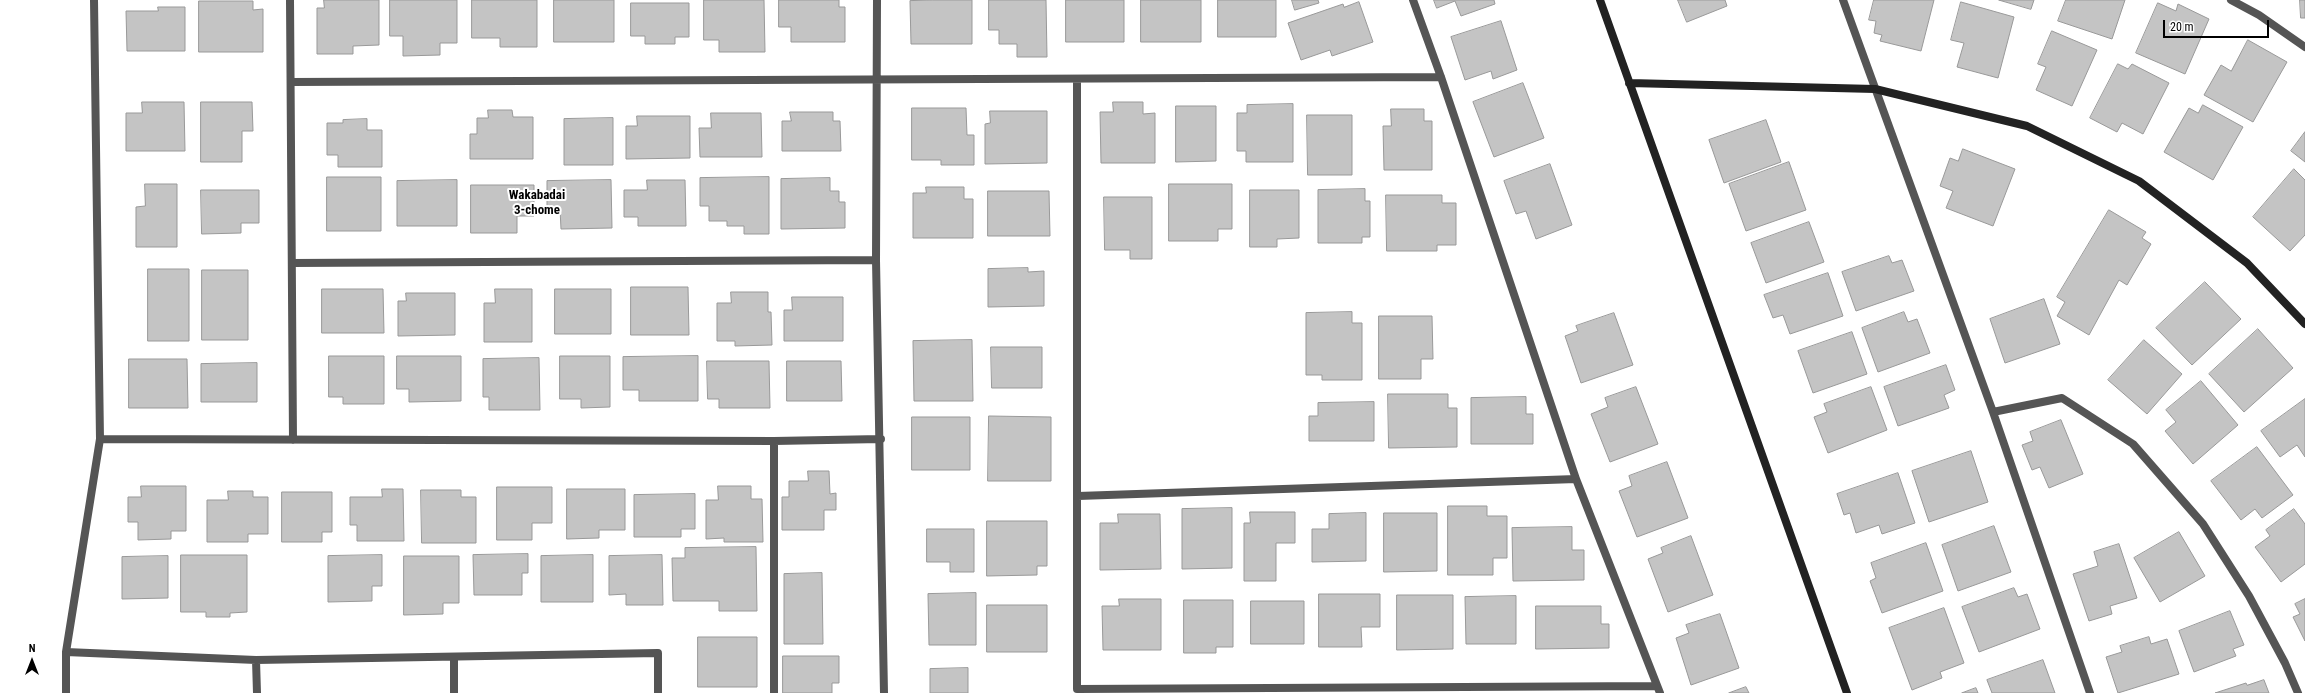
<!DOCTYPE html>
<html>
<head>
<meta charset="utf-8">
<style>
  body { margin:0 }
  #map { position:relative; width:2305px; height:693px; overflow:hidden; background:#fff; font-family:"Roboto Condensed",sans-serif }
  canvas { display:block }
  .north { position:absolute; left:12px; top:641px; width:40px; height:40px; -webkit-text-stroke:3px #fff; paint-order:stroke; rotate:0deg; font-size:11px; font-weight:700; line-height:16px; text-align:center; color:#000 }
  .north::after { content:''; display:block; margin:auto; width:14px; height:18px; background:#000; clip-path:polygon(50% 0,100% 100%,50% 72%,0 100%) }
  .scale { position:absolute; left:2163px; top:20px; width:106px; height:18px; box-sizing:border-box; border:2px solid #000; border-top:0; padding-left:5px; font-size:12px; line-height:14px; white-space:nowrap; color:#000; -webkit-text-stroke:3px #fff; paint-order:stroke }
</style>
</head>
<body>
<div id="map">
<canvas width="2305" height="693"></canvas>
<div class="north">N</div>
<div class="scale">20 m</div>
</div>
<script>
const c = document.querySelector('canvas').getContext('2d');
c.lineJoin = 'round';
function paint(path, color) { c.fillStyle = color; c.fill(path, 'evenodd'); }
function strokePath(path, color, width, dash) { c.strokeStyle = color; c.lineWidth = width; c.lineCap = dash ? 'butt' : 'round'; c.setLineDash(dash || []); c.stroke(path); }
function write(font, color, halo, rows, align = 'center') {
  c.font = font + ' "Roboto Condensed",sans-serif'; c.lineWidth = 4; c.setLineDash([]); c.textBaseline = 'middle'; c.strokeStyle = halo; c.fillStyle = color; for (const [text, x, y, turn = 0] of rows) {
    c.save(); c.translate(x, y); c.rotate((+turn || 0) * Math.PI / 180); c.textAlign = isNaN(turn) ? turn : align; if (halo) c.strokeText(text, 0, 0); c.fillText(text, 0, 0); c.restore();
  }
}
const building = new Path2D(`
  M324,0H379V45L353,46V54H317V8H324Z
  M390,0H457V43H440V55L403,56V36H390Z
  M472,0H537V47H500V38H472Z
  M554,0H614V42H554Z
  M704,0H764L765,52H719V40H704Z
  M779,0H839V7H845V42H791V27H779Z
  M933,0H972V44H911L910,1Z
  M989,0H1046L1047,57H1017V44H999V30H989Z
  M1066,0H1124V42H1066Z
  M1141,0H1201V42H1141Z
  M1218,0H1276V37H1218Z
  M1292,0H1318L1319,3L1295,10Z
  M1434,0H1494L1495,4L1461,16L1455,1L1437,8Z
  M1678,0H1725L1727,6L1687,22Z
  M1874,0H1934L1921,51L1880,41L1882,35L1874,33L1876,21L1869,20Z
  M1999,0H2034L2031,9Z
  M2066,0H2125L2112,39L2058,21Z
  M2300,0H2305V18H2301Z
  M199,1H253V10L263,9V52H199Z
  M1359,2L1373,42L1332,56L1330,50L1301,60L1288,23L1343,4L1344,7Z
  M1961,2L2014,17L1998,78L1957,67L1964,43L1951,40Z
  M631,3H689V37H675V44H645V36H631Z
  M2158,3L2176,11L2178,4L2209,19L2185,74L2136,53Z
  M158,7H185V51H127L126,11H158Z
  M1501,21L1517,70L1493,79L1491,71L1465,80L1451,37Z
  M2052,31L2097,50L2072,106L2036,90L2046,67L2038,64Z
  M2248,40L2287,62L2253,122L2204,95L2221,65L2231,71Z
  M2118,64L2128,69L2132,64L2169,83L2143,134L2122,123L2117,132L2090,118Z
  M1523,83L1544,138L1494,157L1473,102Z
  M142,102H184L185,151H126V113H142Z
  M201,102H252L253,131H242V162H201Z
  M1113,102H1143V114L1155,113V163H1101L1100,112H1113Z
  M1293,104V162H1246V151H1237V113H1247V105Z
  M2203,105L2243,127L2213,180L2164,152L2189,108L2198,113Z
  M1176,106H1216V161L1176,162Z
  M912,108H966L967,135H974V165H941V160H912Z
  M1391,109H1424V121H1432V170H1384L1383,126H1391Z
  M488,110H512L513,117H533V159H470V134H477V118H488Z
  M990,111H1047V163L985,164V124L990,123Z
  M790,112H833V121H840L841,151H782V121H791Z
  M711,113H761L762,157H700L699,128H711Z
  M1307,115H1352V175H1308Z
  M637,116H690V158L626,159V126H637Z
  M613,118V165H564V119Z
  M367,119V130H382V167H338V155H327V123H343V120Z
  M1766,120L1781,162L1724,183L1709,140Z
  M2305,132V162L2291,151Z
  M1963,149L2015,169L1993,226L1946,208L1953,191L1940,186L1950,158L1958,161Z
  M1789,162L1806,210L1746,231L1729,184Z
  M1550,164L1572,225L1536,239L1526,211L1516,214L1504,181Z
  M2294,169L2305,180V235L2290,251L2253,217Z
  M327,177H381V231H327Z
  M769,177V234H744V226H727V221H709V206H700V178Z
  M830,178V191H839V202H845V228L781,229V179Z
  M457,180V226H397V181Z
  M611,180L612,228L561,229L560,209L547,210V181Z
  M647,180H685L686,226H638V217H624V190H647Z
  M145,184H177V247H136V207L145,206Z
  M1169,184H1232V229H1218V241H1169Z
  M471,185H534V216H517V233H471Z
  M926,187H964V199H973V238H913V193H926Z
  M1365,189V201H1370V237H1362V243H1318V190Z
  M201,190H259V223H241V233L202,234Z
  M1250,190H1299V238L1277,239V247H1250Z
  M988,191H1049L1050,236H988Z
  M1386,195H1442V203H1456V245H1437V251H1387Z
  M1104,197H1152V259H1130V250H1105Z
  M2109,210L2146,232L2142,238L2151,244L2127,285L2119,280L2089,335L2057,316L2065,302L2057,297Z
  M1809,222L1824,262L1766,283L1751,243Z
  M1889,256L1892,263L1902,260L1914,291L1856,311L1842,272Z
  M1028,268V272L1044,271V306L988,307V269Z
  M148,269H189V341H148Z
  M202,270H248V340H202Z
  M1828,273L1843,316L1790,334L1783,315L1773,318L1764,295Z
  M2205,282L2241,319L2192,365L2156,328Z
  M631,287H688L689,335H631Z
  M322,289H383L384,333H322Z
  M495,289H532V342H484V303H495Z
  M555,289H611V334H555Z
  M731,292H768V312H771L772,345L735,346V341H717V303H731Z
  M406,293H455V335L398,336V301H406Z
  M792,297H843V341H784V310H792Z
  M2044,299L2060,344L2005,363L1990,319Z
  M1352,312V323H1362V380H1322V375H1306V313Z
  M1904,312L1908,322L1917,319L1930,353L1878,372L1862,328Z
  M1614,313L1633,365L1581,383L1565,336L1578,331L1576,326Z
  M1379,316H1432L1433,359H1421V379H1379Z
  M2258,329L2293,368L2244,412L2209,374Z
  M1852,332L1867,374L1813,393L1798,351Z
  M972,340L973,401H914L913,341Z
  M2144,340L2182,374L2147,414L2108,380Z
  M991,347H1042V388H992Z
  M329,356H384V404H343V397H329Z
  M397,356H461V401L409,402V389H397Z
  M560,356H610V407L581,408V399H560Z
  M698,356V401H639V390H623V357Z
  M539,358L540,410H489V397H483V359Z
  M129,359H187L188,408H129Z
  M707,361H769L770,408H719V399H708Z
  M787,361H841L842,401H787Z
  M257,363V402H201V364Z
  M1946,365L1955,390L1944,395L1949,408L1898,426L1884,387Z
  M2201,381L2238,425L2193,464L2165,431L2176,422L2166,410Z
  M1636,387L1658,444L1610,462L1591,414L1608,407L1605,398Z
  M1871,387L1887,430L1828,453L1814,417L1827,412L1824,404Z
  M1388,394H1448V408H1457V447L1389,448Z
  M1526,397V414H1533V444H1471V398Z
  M2305,399V457L2297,445L2280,457L2261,431Z
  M1374,402V441H1309V416H1318V403Z
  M989,416L1051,417V481H988Z
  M912,417H970V470H912Z
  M2061,420L2083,474L2049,488L2040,467L2032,470L2022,445L2033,441L2030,432Z
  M2257,447L2293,495L2262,518L2255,509L2241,520L2211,481Z
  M1971,451L1988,502L1929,522L1912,471Z
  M1667,462L1688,518L1637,537L1619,491L1632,486L1629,476Z
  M808,471H829L830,494L836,493V510H824V530H782V497H789V481H808Z
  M1898,473L1915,523L1882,534L1879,525L1856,533L1850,513L1844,515L1837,494Z
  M141,486H186V531H171V539L138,540V522H128V497H141Z
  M718,486H751V499H762L763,542H724V538L706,539V500H718Z
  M497,487H552V523H532V540H497Z
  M382,489H403L404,541H357V525H350V497H382Z
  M567,489H625V530H599V538L567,539Z
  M421,490H461V497H476V543H422Z
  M228,491H253V497H268V534H248V542H207V500H228Z
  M282,492H332V532H322V542H282Z
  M695,494V529H681V537H634V495Z
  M1448,506H1487V516H1507V558H1493V575H1448Z
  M1232,508V568L1182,569V509Z
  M2294,509L2305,524V564L2281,582L2255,547L2270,536L2266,530Z
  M1250,512H1295V543H1276V581H1244V523H1250Z
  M1366,513V561L1312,562V529H1329V514Z
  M1384,513H1437V571L1384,572Z
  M1118,514H1160L1161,569L1100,570V523H1118Z
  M987,521H1047V566H1037V575L987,576Z
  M1994,526L2011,572L1958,591L1942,545Z
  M1572,527V550H1584V580L1513,581L1512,528Z
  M927,529H974V572H950V562H927Z
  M2179,532L2205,576L2160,602L2134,558Z
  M1691,536L1713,595L1668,612L1648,559L1663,553L1661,548Z
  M1926,543L1943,591L1882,613L1870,581L1876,578L1871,563Z
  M2119,544L2137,598L2110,606L2112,614L2089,621L2073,574L2098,566L2094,552Z
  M756,547L757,611H719V601H673L672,558H685V548Z
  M528,554V573H522V595H474L473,555Z
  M181,555H247V612L230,613V617H206V612H181Z
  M382,555V586H372V601L328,602V556Z
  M593,555V602H541V556Z
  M662,555L663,605H626V594L609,595V556Z
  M168,556V598L122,599V557Z
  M404,556H459V603H443V614L404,615Z
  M822,573L823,644H784V574Z
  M2014,588L2018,597L2027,594L2040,629L1979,652L1962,607Z
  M976,593V645H929L928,594Z
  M1319,594H1380V627H1361L1362,647H1319Z
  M1397,595H1453V649L1397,650Z
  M1516,596V644H1466L1465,597Z
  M1119,599H1161V650H1103L1102,606H1119Z
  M2305,599V641L2293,617L2300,614L2295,604Z
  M1184,600H1233V647H1216V653H1184Z
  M1251,601H1304V644H1251Z
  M987,605H1047V652H987Z
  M1536,606H1601V624H1609V648L1536,649Z
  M1944,608L1964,663L1940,672L1942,678L1912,690L1889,628Z
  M2230,611L2244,645L2233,649L2236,656L2194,672L2179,631Z
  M1720,614L1739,668L1691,685L1676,638L1689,633L1686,625Z
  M698,637H757V687H698Z
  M2149,637L2151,644L2167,639L2179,674L2118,693L2106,657L2122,652L2120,646Z
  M783,656H839V683H832V693H783Z
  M2043,660L2055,693H1992L1987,680Z
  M968,668V693H930V669Z
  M2264,680L2269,693H2215L2246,683L2247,685Z
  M1746,687L1749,693H1729Z
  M1976,688L1978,693H1962Z`);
paint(building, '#c4c4c4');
strokePath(building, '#999', 1);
strokePath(new Path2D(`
  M290,0L293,440
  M877,0L876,260L884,693
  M1413,0L1441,77L1576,479L1660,693
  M1843,0L1993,412L2090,693
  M2231,0L2259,15L2305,47
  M1077,79V689L1657,686
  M291,82L1441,77
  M292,263L876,260
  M1993,412L2062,398L2133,444L2203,524L2249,596L2285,663L2298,693
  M100,439L774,441L881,439
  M1078,496L1576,479
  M66,652L256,660L658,653V693
  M454,657V693
  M256,660L257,693
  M66,693V652L100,439L94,0
  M774,693V441`), '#555', 8);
strokePath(new Path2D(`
  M1600,0L1847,693
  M1629,83L1875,89L2027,126L2139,181L2247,263L2305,324`), '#222', 8);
write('bold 13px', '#000', '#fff', [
  ["Wakabadai",537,196],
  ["3-chome",537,211]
]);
</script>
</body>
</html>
